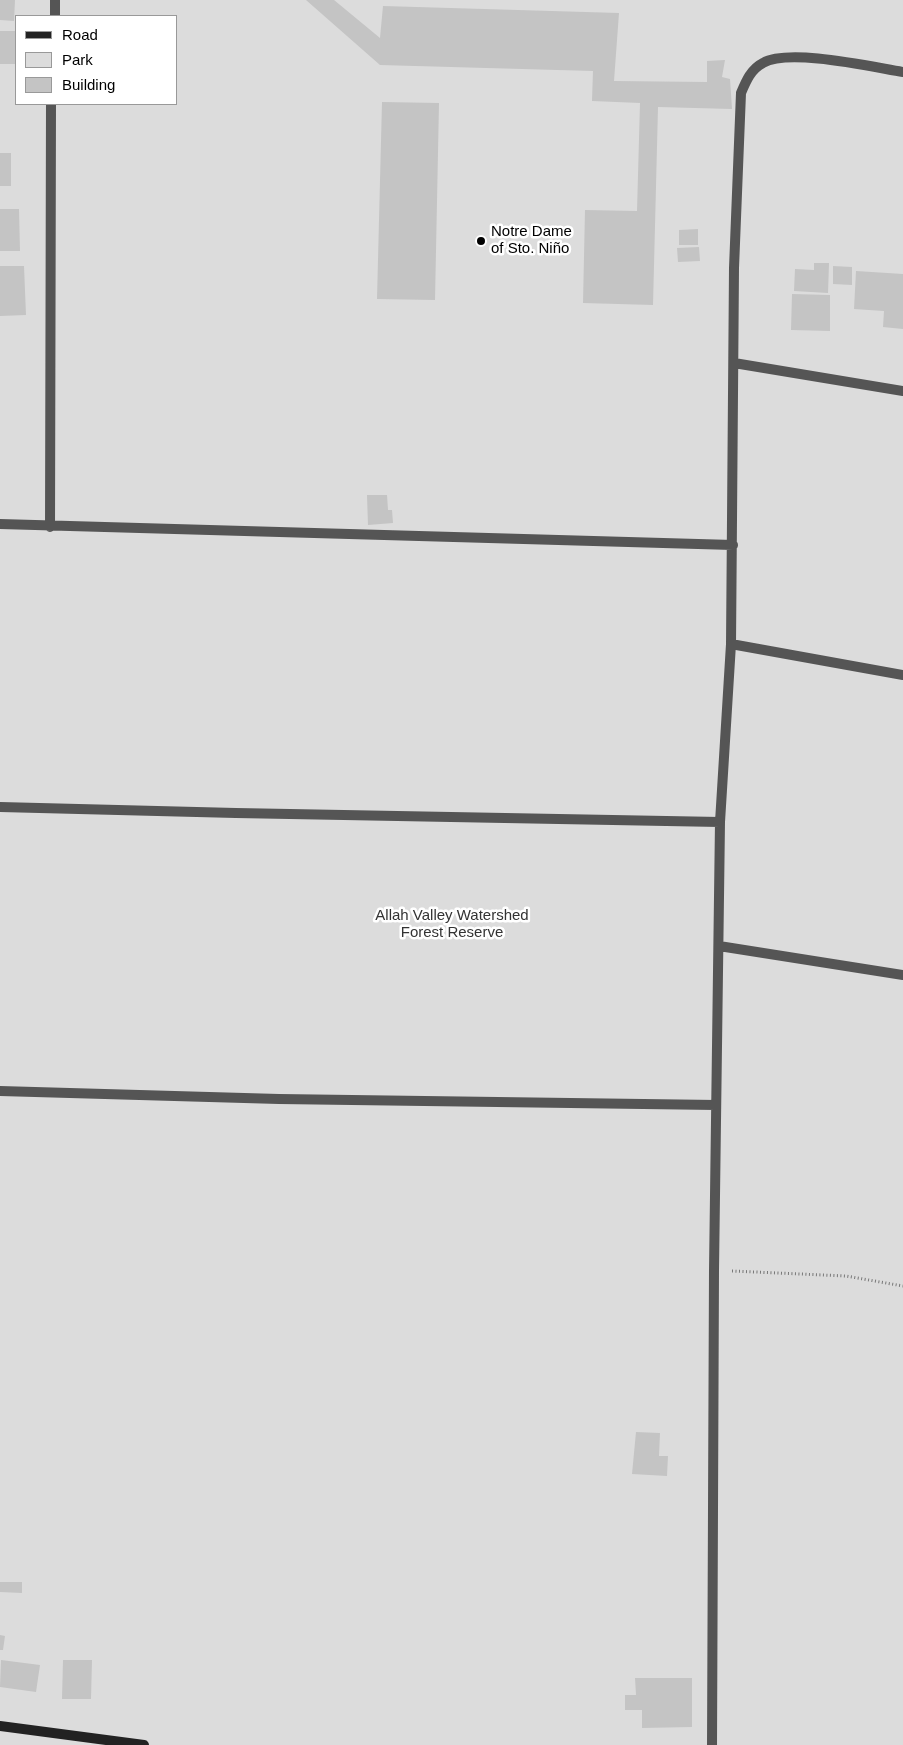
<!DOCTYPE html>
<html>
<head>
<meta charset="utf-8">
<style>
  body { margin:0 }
  #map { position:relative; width:903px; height:1745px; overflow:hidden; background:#fff; font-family:Helvetica,sans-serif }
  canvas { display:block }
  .legend { position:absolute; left:15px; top:15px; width:162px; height:90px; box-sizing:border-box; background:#fff; border:1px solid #999; margin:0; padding:6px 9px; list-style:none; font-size:15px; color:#000 }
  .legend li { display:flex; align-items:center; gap:10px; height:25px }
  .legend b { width:25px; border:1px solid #999 }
</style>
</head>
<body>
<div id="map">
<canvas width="903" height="1745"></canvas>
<ul class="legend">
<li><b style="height:6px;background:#222"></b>Road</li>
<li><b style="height:14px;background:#dcdcdc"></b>Park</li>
<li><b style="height:14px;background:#c4c4c4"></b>Building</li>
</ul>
</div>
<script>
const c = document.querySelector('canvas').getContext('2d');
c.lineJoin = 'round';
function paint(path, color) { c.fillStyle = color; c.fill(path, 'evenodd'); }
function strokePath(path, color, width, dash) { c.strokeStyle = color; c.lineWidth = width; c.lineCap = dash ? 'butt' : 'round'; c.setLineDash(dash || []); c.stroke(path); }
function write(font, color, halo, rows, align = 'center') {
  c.font = font + ' Helvetica,sans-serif'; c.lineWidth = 5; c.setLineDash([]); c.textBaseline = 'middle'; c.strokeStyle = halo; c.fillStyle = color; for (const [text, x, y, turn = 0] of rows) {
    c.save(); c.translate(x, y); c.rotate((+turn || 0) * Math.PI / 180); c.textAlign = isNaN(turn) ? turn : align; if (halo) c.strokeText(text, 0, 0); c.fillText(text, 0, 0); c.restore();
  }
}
paint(new Path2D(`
  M0,0H903V1745H0ZM16,16H176V104H16Z`), '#dcdcdc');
paint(new Path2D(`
  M0,0H15L14,21L0,20Z
  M306,0H334L380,38L383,6L619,13L614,81L707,82V61L725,60L722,77L730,79L732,109L658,107L653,305L583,303L585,210L637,211L640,103L592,101L593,71L380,65Z
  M0,31H16V64H0Z
  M382,102L439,103L435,300L377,299Z
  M0,153H11V186H0Z
  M0,209H19L20,251H0Z
  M698,229V245H679V230Z
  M699,247L700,261L678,262L677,248Z
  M814,263H829L828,293L794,291L795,269L814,270Z
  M0,266H24L26,315L0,316Z
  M833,266L852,267V285L833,284Z
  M856,271L903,274V329L883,327L884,311L854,309Z
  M792,294L830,295V331L791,330Z
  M367,495H387L388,510H392L393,523L368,525Z
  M636,1432L660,1433L659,1456H668L667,1476L632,1474Z
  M0,1582H22V1593L0,1592Z
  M0,1635L5,1636L3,1650H0Z
  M1,1660L40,1665L36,1692L0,1687Z
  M63,1660H92L91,1699H62Z
  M635,1678H692V1727L642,1728V1710H625V1695H636Z`), '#c4c4c4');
strokePath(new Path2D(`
  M732,1271L846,1276L903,1286`), '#777', 3, [1, 2.5]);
strokePath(new Path2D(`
  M55,16V0
  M734,363L903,391
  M0,524L733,545
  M50,527L51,104
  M731,644L903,675
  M0,807L236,813L720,822
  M719,946L903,975
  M0,1091L279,1099L716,1105
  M712,1745L714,1270L720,822L731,644L734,268L741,93C746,81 751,69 763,63C789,48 872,67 903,72`), '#555', 10);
strokePath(new Path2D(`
  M0,1726L144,1745`), '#222', 10);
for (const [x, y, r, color] of [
  [481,241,5,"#000"]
]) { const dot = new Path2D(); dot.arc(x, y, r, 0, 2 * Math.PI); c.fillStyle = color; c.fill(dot); strokePath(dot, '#fff', 2); }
write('15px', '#000', '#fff', [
  ["Notre Dame",491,232],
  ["of Sto. Niño",491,249]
], 'left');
write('15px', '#333', '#fff', [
  ["Allah Valley Watershed",452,916],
  ["Forest Reserve",452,933]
]);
</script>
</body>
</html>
